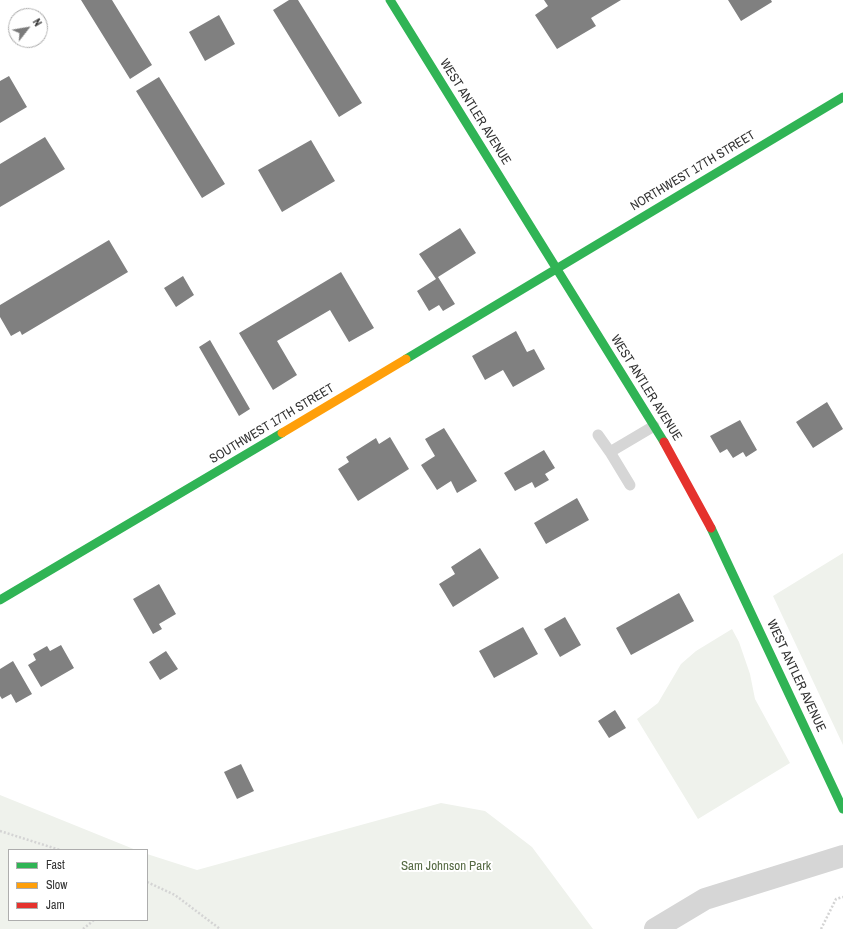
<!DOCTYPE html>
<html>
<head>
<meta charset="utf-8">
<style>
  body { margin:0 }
  #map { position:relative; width:843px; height:929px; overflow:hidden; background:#fff; font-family:"Archivo Narrow",sans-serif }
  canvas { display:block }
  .legend { position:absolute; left:8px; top:849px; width:140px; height:72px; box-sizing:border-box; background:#fff; border:1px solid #adadad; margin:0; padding:5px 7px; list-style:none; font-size:12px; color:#323232 }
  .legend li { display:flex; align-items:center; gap:8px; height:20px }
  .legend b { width:20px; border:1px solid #adadad }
  .north { position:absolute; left:8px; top:8px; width:40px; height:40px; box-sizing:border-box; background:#fff; border:1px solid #adadad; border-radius:50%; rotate:59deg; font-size:11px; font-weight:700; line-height:16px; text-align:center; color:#323232 }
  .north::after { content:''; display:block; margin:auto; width:14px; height:18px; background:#7a7a7a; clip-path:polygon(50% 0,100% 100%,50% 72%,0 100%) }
</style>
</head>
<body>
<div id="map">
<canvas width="843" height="929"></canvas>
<ul class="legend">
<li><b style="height:5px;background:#30b455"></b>Fast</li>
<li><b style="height:5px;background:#ff9f0a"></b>Slow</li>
<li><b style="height:5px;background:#e5322d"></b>Jam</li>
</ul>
<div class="north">N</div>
</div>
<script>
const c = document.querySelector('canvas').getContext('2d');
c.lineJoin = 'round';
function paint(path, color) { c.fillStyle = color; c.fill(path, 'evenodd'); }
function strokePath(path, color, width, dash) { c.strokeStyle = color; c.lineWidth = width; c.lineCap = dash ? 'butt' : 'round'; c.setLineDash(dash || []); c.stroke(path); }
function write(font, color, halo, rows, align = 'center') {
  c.font = font + ' "Archivo Narrow",sans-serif'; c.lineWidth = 4; c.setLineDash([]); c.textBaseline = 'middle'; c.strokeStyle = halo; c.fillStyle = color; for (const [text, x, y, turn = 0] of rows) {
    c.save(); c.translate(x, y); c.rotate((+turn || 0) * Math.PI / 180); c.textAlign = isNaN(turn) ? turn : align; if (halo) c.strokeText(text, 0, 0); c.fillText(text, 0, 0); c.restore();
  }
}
paint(new Path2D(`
  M843,553V745L773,596Z
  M732,629L739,642L750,674L755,699L790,763L698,819L637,719L658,703L681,664L696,651Z
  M0,795L136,850H9V920H147V854L197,870L441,803L485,811L532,847L593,929H0Z`), '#eff2ec');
paint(new Path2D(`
  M81,0H112L152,65L130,79Z
  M289,0H298L362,103L339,117L273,10Z
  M544,0H621L591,18L596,26L557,49L535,15L548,6Z
  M728,0H771L772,2L741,21Z
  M219,15L235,44L205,61L189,32Z
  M9,76L27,107L0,123V81Z
  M159,77L225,184L202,198L136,91Z
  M45,137L65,169L0,207V164Z
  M311,140L335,181L282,212L258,170Z
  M460,228L476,253L438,277L455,304L443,311L439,305L429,311L417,291L436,279L419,254Z
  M109,240L128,272L22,335L20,331L11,336L0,317V305Z
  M341,272L374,328L349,342L330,310L277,341L297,375L273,390L239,333Z
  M183,276L194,295L176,307L164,288Z
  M516,331L527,352L534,349L545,369L513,387L503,370L485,380L472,356Z
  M210,340L250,409L239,416L199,347Z
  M827,402L843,429L813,448L796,422Z
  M740,420L757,450L746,457L743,452L733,458L727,449L720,453L710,436Z
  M444,428L477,481L457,493L451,481L437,490L421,465L435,456L425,439Z
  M390,437L409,469L358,501L338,469L349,462L346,457L376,438L379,444Z
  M544,450L555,468L545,474L549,480L535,488L532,482L515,491L504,473Z
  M577,498L589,520L546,544L534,523Z
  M480,548L499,578L453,607L439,584L455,574L451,567Z
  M159,584L176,614L159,624L162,629L153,634L133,599Z
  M679,593L694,621L631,655L616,628Z
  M565,617L581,645L560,657L544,629Z
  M523,627L538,654L494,678L479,651Z
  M61,645L74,668L41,687L28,665L36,660L33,654L47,646L50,651Z
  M166,651L178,669L160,680L149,662Z
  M13,661L32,694L16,703L11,694L2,699L0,696V669Z
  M615,710L626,728L609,738L598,721Z
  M241,764L254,791L237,799L224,772Z`), '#808080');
strokePath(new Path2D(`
  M0,831L60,850
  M147,882L175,895L220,929
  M83,929L94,920
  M821,929L836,899L843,897`), '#d4d4d4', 2.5, [2, 2]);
strokePath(new Path2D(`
  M598,435L610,452L654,426
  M610,452L630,485`), '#d6d6d6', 11);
strokePath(new Path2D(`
  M655,929L705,899L843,856`), '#d6d6d6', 22);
strokePath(new Path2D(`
  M390,0L664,442
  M406,359L843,97
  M711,528L843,809
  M0,600L282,433`), '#30b455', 9);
strokePath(new Path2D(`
  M282,433L406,359`), '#ff9f0a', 9);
strokePath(new Path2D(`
  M664,442L711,528`), '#e5322d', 9);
write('13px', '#323232', '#fff', [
  ["WEST ANTLER AVENUE",475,112,58],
  ["NORTHWEST 17TH STREET",693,171,-31],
  ["WEST ANTLER AVENUE",646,388,58],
  ["SOUTHWEST 17TH STREET",272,424,-31],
  ["WEST ANTLER AVENUE",796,676,65]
]);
write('13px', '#566a44', '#fff', [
  ["Sam Johnson Park",446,867]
]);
</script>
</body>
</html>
